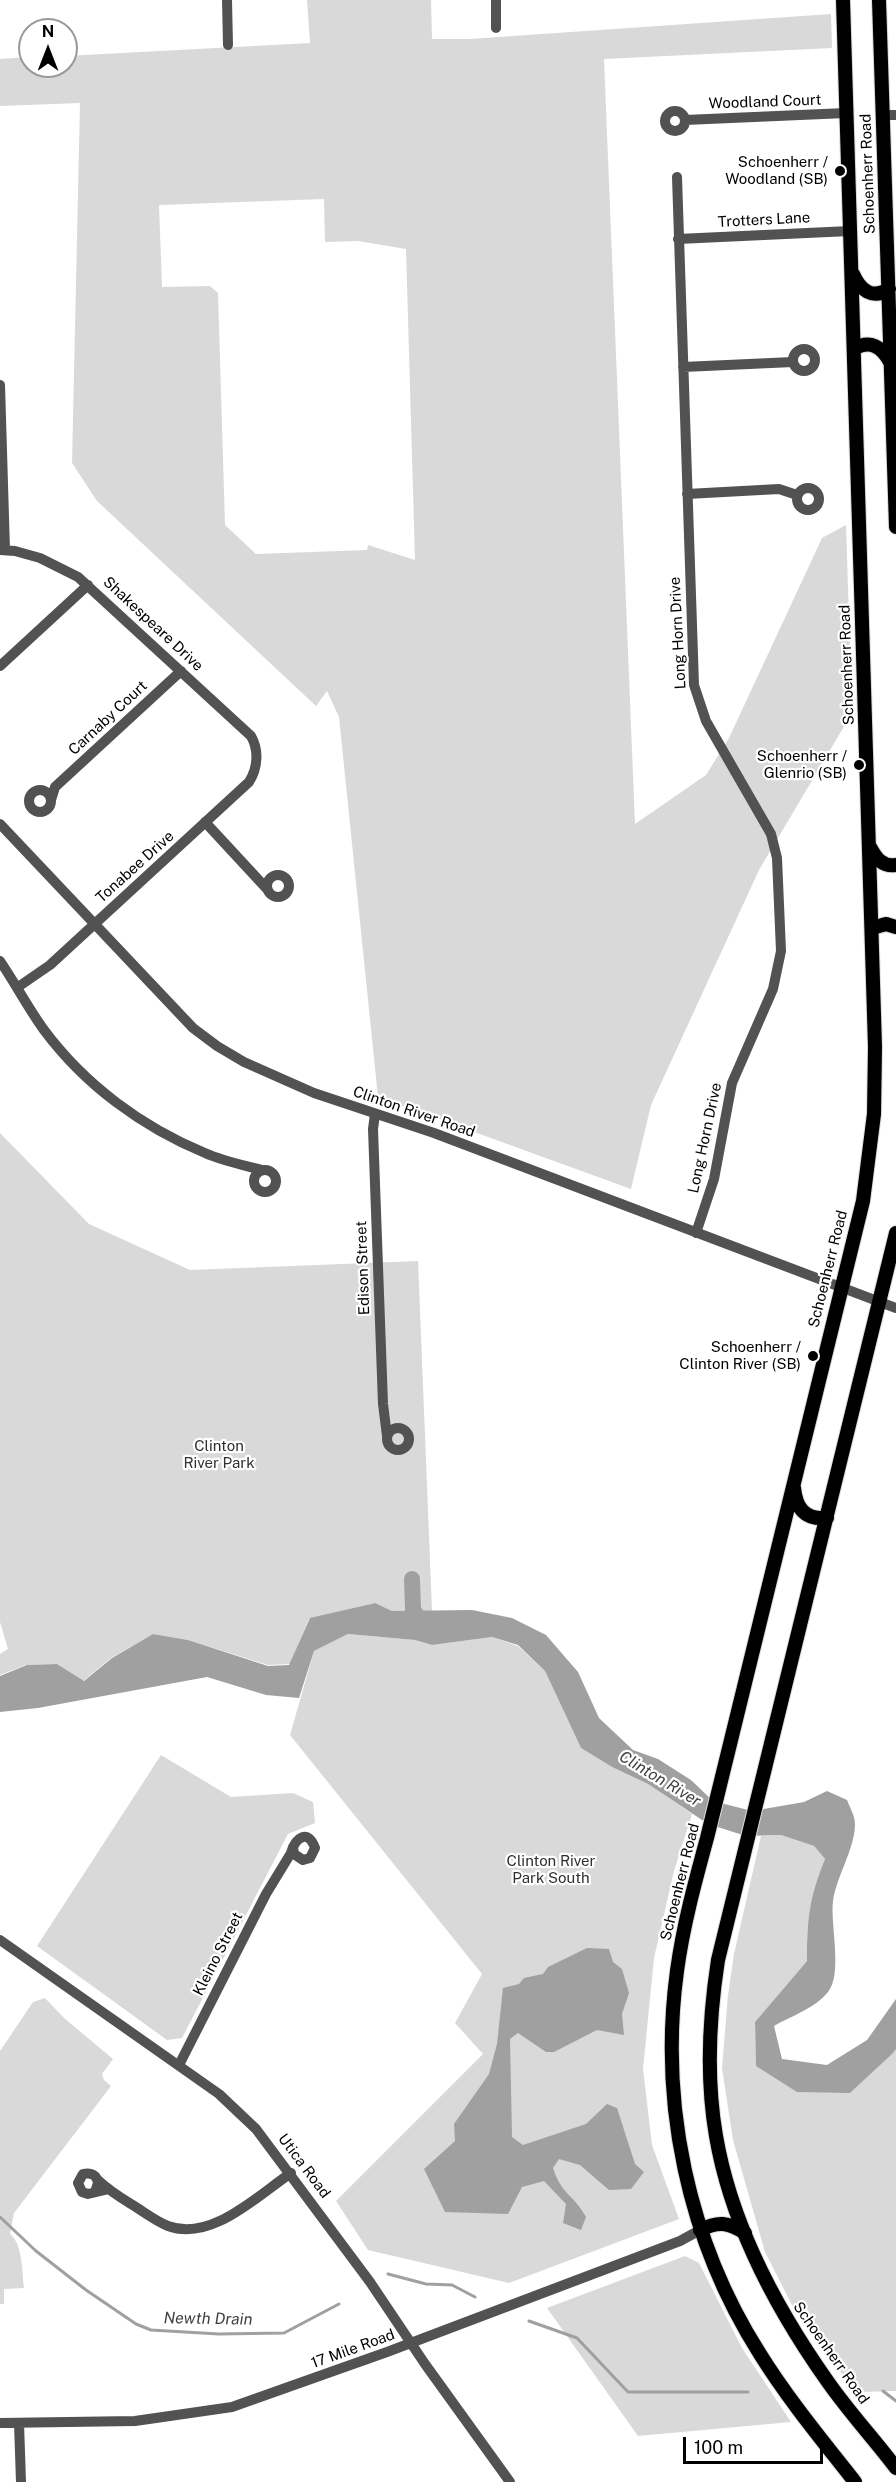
<!DOCTYPE html>
<html>
<head>
<meta charset="utf-8">
<style>
  body { margin:0 }
  #map { position:relative; width:896px; height:2482px; overflow:hidden; background:#fff; font-family:"Public Sans",sans-serif }
  canvas { display:block }
  .north { position:absolute; left:18px; top:18px; width:60px; height:60px; box-sizing:border-box; background:#fff; border:2px solid #999; border-radius:50%; rotate:0deg; font-size:16px; font-weight:700; line-height:24px; text-align:center; color:#000 }
  .north::after { content:''; display:block; margin:auto; width:21px; height:27px; background:#000; clip-path:polygon(50% 0,100% 100%,50% 72%,0 100%) }
  .scale { position:absolute; left:683px; top:2437px; width:140px; height:27px; box-sizing:border-box; border:3px solid #000; border-top:0; padding-left:8px; font-size:18px; line-height:21px; white-space:nowrap; color:#000; -webkit-text-stroke:4px #fff; paint-order:stroke }
</style>
</head>
<body>
<div id="map">
<canvas width="896" height="2482"></canvas>
<div class="north">N</div>
<div class="scale">100 m</div>
</div>
<script>
const c = document.querySelector('canvas').getContext('2d');
c.lineJoin = 'round';
function paint(path, color) { c.fillStyle = color; c.fill(path, 'evenodd'); }
function strokePath(path, color, width, dash) { c.strokeStyle = color; c.lineWidth = width; c.lineCap = dash ? 'butt' : 'round'; c.setLineDash(dash || []); c.stroke(path); }
function write(font, color, halo, rows, align = 'center') {
  c.font = font + ' "Public Sans",sans-serif'; c.lineWidth = 4.5; c.setLineDash([]); c.textBaseline = 'middle'; c.strokeStyle = halo; c.fillStyle = color; for (const [text, x, y, turn = 0] of rows) {
    c.save(); c.translate(x, y); c.rotate((+turn || 0) * Math.PI / 180); c.textAlign = isNaN(turn) ? turn : align; if (halo) c.strokeText(text, 0, 0); c.fillText(text, 0, 0); c.restore();
  }
}
paint(new Path2D(`
  M307,0H431L432,39H470L831,14L832,48L604,59L635,824L706,775L729,738L822,538L846,525L852,713L759,870L651,1105L631,1189L378,1097L339,717L327,691L316,706L97,501L72,463L80,103L0,106V59L30,57V66H66V56L310,43ZM324,199L325,242L358,241L406,249L415,560L368,545L367,550L256,554L225,525L218,293L210,286L162,287L159,205Z
  M0,1133L89,1224L190,1270L418,1261L432,1611H392L374,1603L309,1619L290,1664L268,1665L188,1640L153,1634L111,1658L83,1681L57,1664L26,1665L0,1675V1654L8,1649L0,1622Z
  M348,1634L415,1640L432,1645L492,1637L518,1646L545,1671L581,1748L612,1767L648,1784L692,1814L674,1871L654,1958L643,2069L652,2145L679,2219L509,2283L368,2250L336,2201L483,2054L455,2023L482,1974L290,1735L314,1651Z
  M161,1755L231,1797L293,1793L313,1802L315,1823L288,1834L182,2038L167,2040L37,1946Z
  M781,1835L814,1846L825,1859C809,1898 807,1919 807,1961L755,2022L756,2066L850,2093L896,2049V2391L858,2392L832,2362L794,2309L765,2252L733,2140L722,2068L728,1995L734,1954L761,1836Z
  M45,1998L64,2018L113,2059L102,2074L104,2080L111,2086L14,2213L10,2234C23,2244 22,2273 24,2288L4,2289V2304H0V2051L33,2002Z
  M685,2256L699,2263L742,2348L791,2422L638,2436L547,2308Z`), '#d9d9d9');
paint(new Path2D(`
  M375,1603L392,1611L472,1610L512,1618L546,1635L578,1672L599,1718L633,1750L658,1759L691,1780L713,1801L752,1811L804,1802L827,1791L847,1800C849,1805 852,1811 854,1817C860,1840 836,1876 833,1901C830,1924 843,1974 828,1992C814,2009 793,2015 774,2026L782,2059L827,2065L867,2040L896,1999V2049L893,2053L850,2093L797,2092L756,2066L755,2022L807,1961C807,1919 809,1898 825,1859L814,1846L781,1835L746,1836L708,1824L648,1784L612,1767L581,1748L545,1671L518,1645L492,1637L432,1645L415,1640L348,1634L314,1651L299,1698L266,1695L207,1677L38,1708L0,1712V1676L27,1665L57,1664L84,1681L112,1658L153,1634L188,1640L268,1666L289,1665L310,1618Z
  M587,1948L609,1949L613,1962L622,1969L629,1993L622,2014L624,2035L597,2030L554,2052H546L518,2033L510,2039L512,2137L523,2145L586,2124L607,2104L617,2108L635,2164L644,2172L631,2189L609,2190L580,2165L559,2159L553,2168C561,2194 575,2196 586,2217L581,2230L563,2223L566,2204L544,2181L522,2187L508,2214L445,2212L424,2169L455,2141L454,2124L489,2074L497,2044L503,1988L519,1984L524,1978L543,1974L548,1967Z`), '#a0a0a0');
strokePath(new Path2D(`
  M0,2217L36,2251L86,2290L136,2324L151,2330L219,2334L284,2333L339,2304
  M388,2274L426,2284L452,2285L475,2297
  M529,2321L577,2338L628,2392H748
  M883,2391L896,2401`), '#a0a0a0', 3);
strokePath(new Path2D(`
  M412,1579L413,1610L426,1628`), '#a0a0a0', 16);
const major = new Path2D(`
  M843,0L875,1047L874,1114L863,1201L707,1838C695,1882 683,1926 677,1971C659,2103 688,2241 760,2354C788,2399 822,2440 855,2482
  M879,0L896,527
  M853,274C860,290 872,300 889,289
  M854,349C870,339 882,347 890,362
  M870,847C876,858 882,867 896,865
  M872,928L886,924L896,927
  M896,1233L718,1960C709,2018 706,2078 716,2136C731,2224 777,2310 828,2382C849,2412 874,2439 896,2468
  M794,1488C796,1508 805,1520 827,1518
  M700,2230C718,2221 728,2222 745,2233`);
strokePath(major, '#dbdbdb', 16);
strokePath(new Path2D(`
  M227,0L228,45
  M496,0V28
  M665 121a10 10 0 1 1 20 0a10 10 0 1 1-20 0Z
  M883,115H896
  M685,120L846,113
  M677,177L694,685L706,721L771,834L777,858L781,951L773,989L732,1083L714,1179L696,1233
  M678,239L850,231
  M793 360a11 11 0 1 1 22 0a11 11 0 1 1-22 0Z
  M683,367L793,362
  M0,385L5,550
  M797 499a11 11 0 1 1 22 0a11 11 0 1 1-22 0Z
  M687,494L779,489L797,495
  M0,550L15,551L40,558L78,577L251,736C259,750 258,768 249,782L50,965L18,987
  M0,666L88,585
  M29 801a11 11 0 1 1 22 0a11 11 0 1 1-22 0Z
  M51,800L55,787L181,671
  M205,822L267,889
  M0,824L193,1028L217,1046L244,1062L314,1093L434,1133L896,1308
  M267 886a11 11 0 1 1 22 0a11 11 0 1 1-22 0Z
  M0,961C15,983 28,1008 44,1030C85,1085 142,1127 205,1153C223,1161 243,1165 262,1170
  M375,1114L373,1129L383,1404L387,1436
  M254 1181a11 11 0 1 1 22 0a11 11 0 1 1-22 0Z
  M387 1439a11 11 0 1 1 22 0a11 11 0 1 1-22 0Z
  M0,1940L219,2094L256,2129L370,2282L425,2364L510,2482
  M179,2065L266,1894L291,1853C295,1838 308,1828 315,1848L310,1858L303,1860L294,1854L293,1847
  M98,2180C110,2192 125,2200 139,2209C148,2215 158,2222 168,2226C211,2242 257,2196 291,2173
  M95,2192L98,2183C97,2175 91,2172 83,2174L78,2183L82,2192L88,2194L109,2189
  M0,2423L135,2421L232,2407L387,2352L680,2241L700,2230
  M19,2423L21,2482`), '#525252', 10);
strokePath(major, '#000', 14);
for (const [x, y, r, color] of [
  [840,171,6,"#000"],
  [859,765,6,"#000"],
  [813,1356,6,"#000"]
]) { const dot = new Path2D(); dot.arc(x, y, r, 0, 2 * Math.PI); c.fillStyle = color; c.fill(dot); strokePath(dot, '#fff', 2); }
write('15px', '#000', '#fff', [
  ["Woodland Court",765,102,-2],
  ["Schoenherr Road",868,174,-92],
  ["Trotters Lane",764,220,-3],
  ["Shakespeare Drive",153,624,43],
  ["Long Horn Drive",678,633,-93],
  ["Schoenherr Road",847,665,-92],
  ["Carnaby Court",108,718,-43],
  ["Tonabee Drive",135,867,-42],
  ["Clinton River Road",414,1112,19],
  ["Long Horn Drive",705,1138,-78],
  ["Edison Street",363,1268,-92],
  ["Schoenherr Road",828,1269,-76],
  ["Schoenherr Road",680,1882,-76],
  ["Kleino Street",218,1954,-63],
  ["Utica Road",304,2166,53],
  ["17 Mile Road",353,2349,-20],
  ["Schoenherr Road",831,2353,55]
]);
write('15px', '#000', '#fff', [
  ["Schoenherr /",828,162],
  ["Woodland (SB)",828,179],
  ["Schoenherr /",847,756],
  ["Glenrio (SB)",847,773],
  ["Schoenherr /",801,1347],
  ["Clinton River (SB)",801,1364]
], 'right');
write('15px', '#303030', '#fff', [
  ["Clinton",219,1446],
  ["River Park",219,1463],
  ["Clinton River",551,1861],
  ["Park South",551,1878]
]);
write('italic 16px', '#414141', '#fff', [
  ["Clinton River",660,1779,31],
  ["Newth Drain",208,2319,1]
]);
</script>
</body>
</html>
